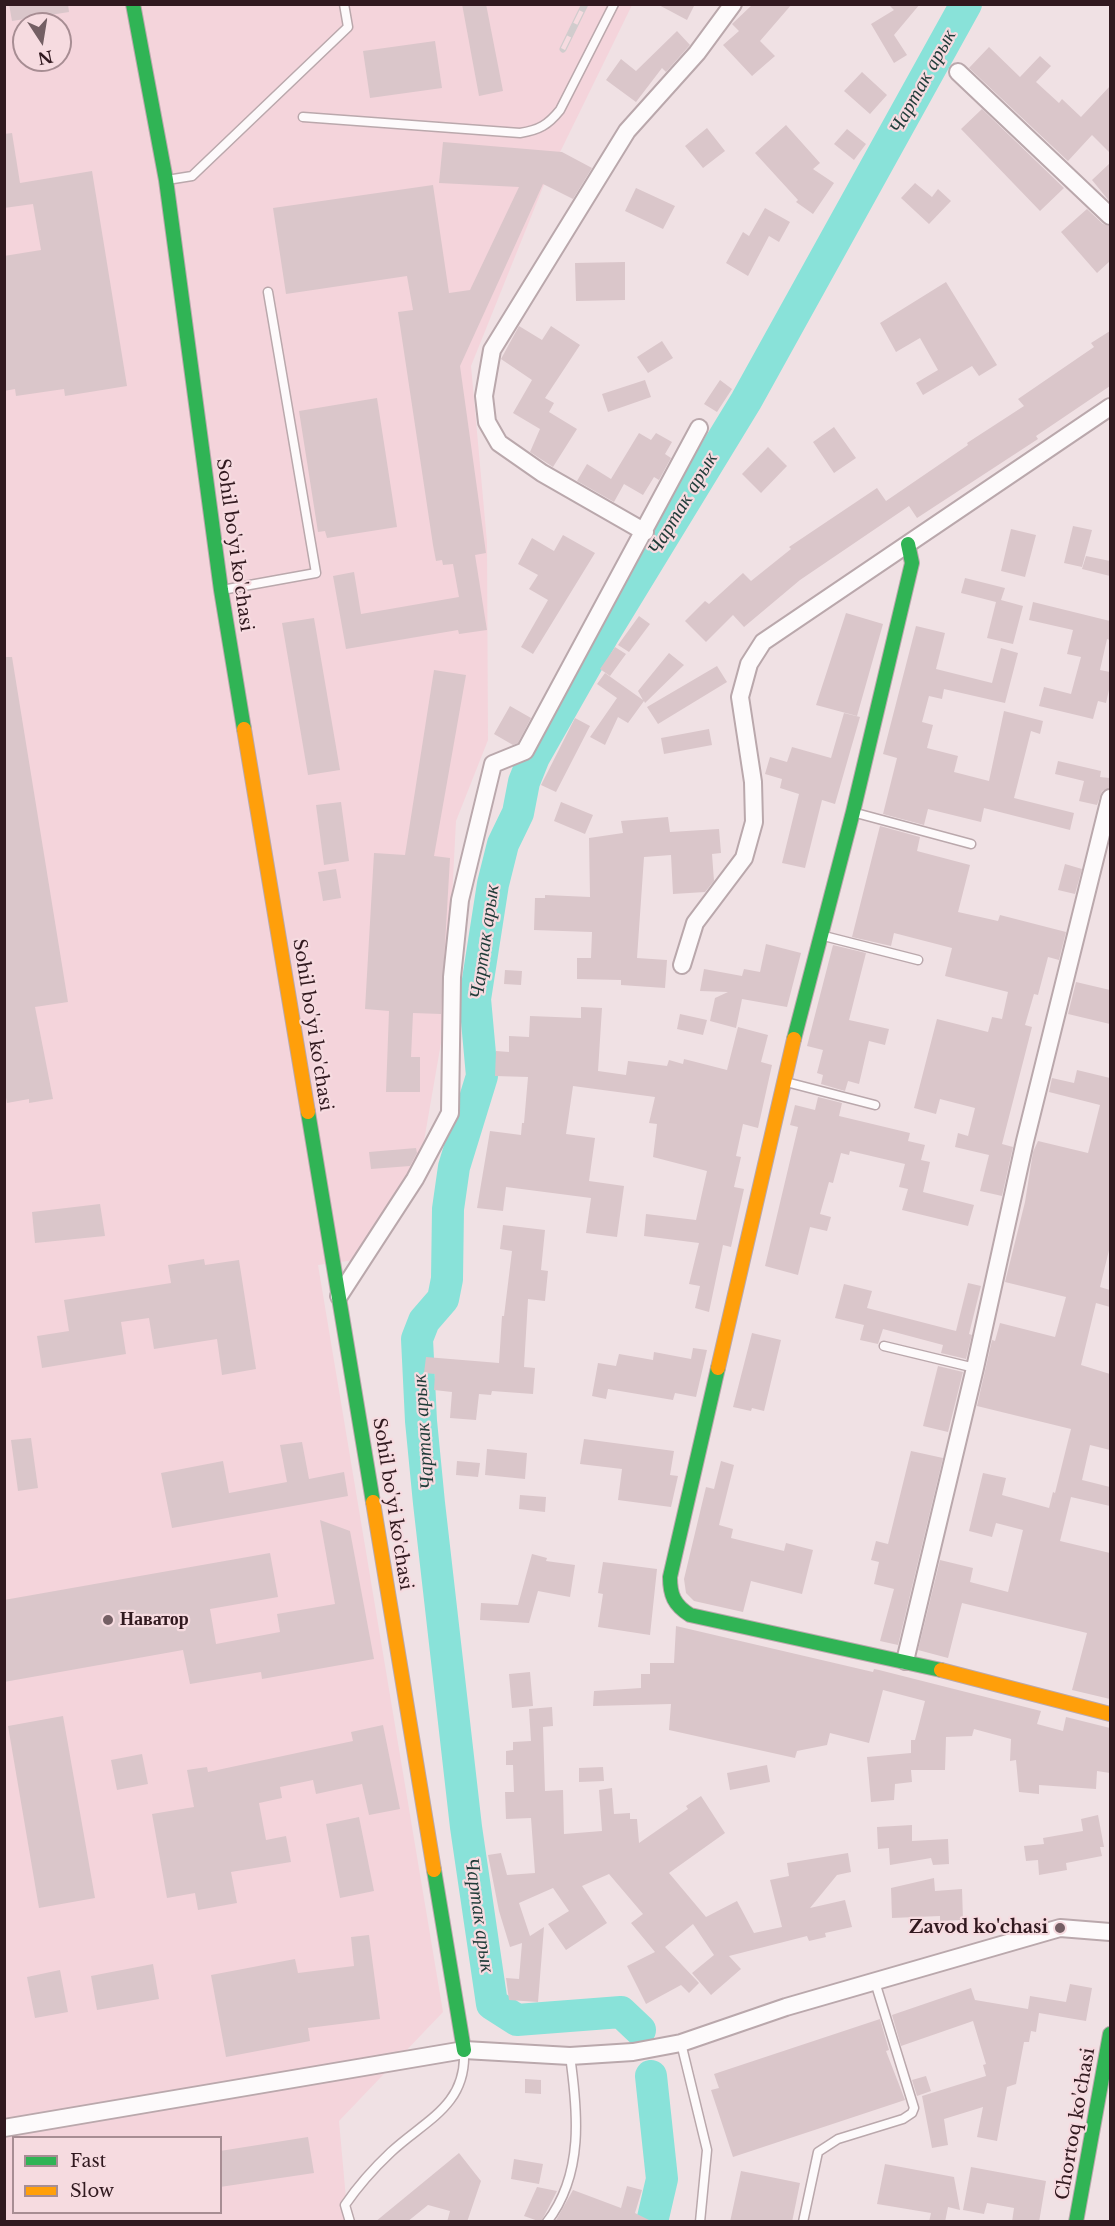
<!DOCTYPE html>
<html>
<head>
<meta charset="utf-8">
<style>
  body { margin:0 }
  #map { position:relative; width:1115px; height:2226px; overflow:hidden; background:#f0e1e4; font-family:"Libre Baskerville",serif }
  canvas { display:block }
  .frame { position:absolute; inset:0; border:6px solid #31191f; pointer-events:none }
  .legend { position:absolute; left:12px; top:2136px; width:210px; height:78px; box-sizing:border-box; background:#f6dbe0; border:2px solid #a78d93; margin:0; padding:8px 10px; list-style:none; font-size:18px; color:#31191f }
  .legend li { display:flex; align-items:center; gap:12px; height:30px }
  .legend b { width:30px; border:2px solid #a78d93 }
  .north { position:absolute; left:12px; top:12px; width:60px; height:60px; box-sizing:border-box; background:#f6dbe0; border:2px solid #a78d93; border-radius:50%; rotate:168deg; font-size:16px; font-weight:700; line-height:24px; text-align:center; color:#31191f }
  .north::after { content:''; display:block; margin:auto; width:21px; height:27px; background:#745f64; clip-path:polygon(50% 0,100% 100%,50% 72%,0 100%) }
</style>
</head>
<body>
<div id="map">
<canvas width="1115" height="2226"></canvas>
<div class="frame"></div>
<ul class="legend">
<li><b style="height:8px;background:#30b455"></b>Fast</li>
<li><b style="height:8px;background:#ff9f0a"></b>Slow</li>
</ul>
<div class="north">N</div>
</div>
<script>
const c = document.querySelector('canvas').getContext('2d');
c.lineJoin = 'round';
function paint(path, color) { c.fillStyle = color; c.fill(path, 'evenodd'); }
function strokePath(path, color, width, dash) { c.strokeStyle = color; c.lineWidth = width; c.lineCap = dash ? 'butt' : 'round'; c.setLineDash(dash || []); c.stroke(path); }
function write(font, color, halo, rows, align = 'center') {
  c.font = font + ' "Libre Baskerville",serif'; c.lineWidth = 4.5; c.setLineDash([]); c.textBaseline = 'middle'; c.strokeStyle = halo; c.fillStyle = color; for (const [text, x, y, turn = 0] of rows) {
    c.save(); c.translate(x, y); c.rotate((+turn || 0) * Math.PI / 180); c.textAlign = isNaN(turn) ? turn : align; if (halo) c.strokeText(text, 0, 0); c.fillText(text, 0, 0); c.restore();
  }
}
paint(new Path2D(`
  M5,5H632L543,187L471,366L487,542L488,740L456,821L446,1014L420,1164L355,1260L318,1265L443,2012L339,2121L348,2221H5ZM24,24H60V60H24ZM14,2138H220V2212H14Z`), '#f4d4db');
strokePath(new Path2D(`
  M640,2030L621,2012L517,2020L492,2004L466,1827L429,1503L421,1421L417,1339L424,1321L443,1299L447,1279L448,1209L454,1167L482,1076L475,999L493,884L503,844L518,813L524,782L534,757L602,637L746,401L966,4
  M651,2076L662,2179L652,2222`), '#89e2d9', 32);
paint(new Path2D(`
  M9,4H68L69,12L12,21Z
  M462,4H486L503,91L479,96Z
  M657,4H695L687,20Z
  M753,4H792L760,41L775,56L752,76L723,45L739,31L732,24Z
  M888,4H920L894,35L907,55L894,63L871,24L894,10Z
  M677,31L690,45L666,72L662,68L636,102L606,80L621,59L636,71Z
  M435,41L442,88L370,98L363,51Z
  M989,47L1020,77L1040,56L1051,66L1036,82L1059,103L1062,99L1081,117L1110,86V153L1092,135L1068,161L969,68Z
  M862,72L887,95L870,114L844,91Z
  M982,109L1064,188L1040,211L961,129Z
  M786,125L820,163L813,169L834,183L813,214L796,202L798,200L755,153Z
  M707,128L725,151L703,168L685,146Z
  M847,129L866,144L854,160L834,144Z
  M12,133L20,183L92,171L127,386L65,396L64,389L16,396L15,389L4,391V256L41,250L33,204L4,208V134Z
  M443,142L562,152L592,168L573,199L543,184L460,366L486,553L475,555L487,630L459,634L458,630L346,649L333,576L354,572L361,614L459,597L453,564L443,565L442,560L436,561L433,545L398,312L413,310L407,276L286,294L273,208L433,185L449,293L470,290L519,187L439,183Z
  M1110,163V202L1092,180Z
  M915,183L932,197L938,189L951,201L929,224L901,198Z
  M636,188L675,206L663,229L625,211Z
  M765,208L790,222L779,242L769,236L748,276L726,263L743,232L749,236Z
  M1087,209L1103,224L1110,226V261L1097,273L1061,232Z
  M625,262V300L576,301L575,263Z
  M946,282L997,365L979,376L972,366L923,395L916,383L938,370L920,338L896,352L880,323Z
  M519,326L542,340L551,326L580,345L545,398L554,403L549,412L577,429L553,467L530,452L540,429L513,413L532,380L501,359Z
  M1110,331V386L1036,436L1038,439L917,518L909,506L800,580L744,627L733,615L706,642L685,621L705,601L709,604L743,573L751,581L791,549L789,547L877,488L886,501L968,445L967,443L1024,406L1018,399L1094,347L1091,343Z
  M662,341L673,358L648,373L637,357Z
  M645,380L651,397L608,412L602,394Z
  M720,380L732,389L717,412L704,404Z
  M377,398L397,527L327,538L325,531L318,532L299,411Z
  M834,427L856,458L834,473L813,442Z
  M639,433L651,440L656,433L672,442L665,454L671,458L659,480L654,477L643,495L624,484L614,502L577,481L587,464L611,479Z
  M768,447L787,466L761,493L742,474Z
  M1073,526L1092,530L1082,567L1064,563Z
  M1011,529L1036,535L1025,577L1001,571Z
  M563,535L595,553L533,654L521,647L548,600L529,589L538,575L518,564L532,538L554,551Z
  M1086,556L1110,561V576L1082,569Z
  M965,578L1005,588L1001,600L1023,606L1013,644L987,638L996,602L961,593Z
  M1033,602L1110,621V640L1107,639L1100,670L1110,672V685L1106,703L1098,701L1093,719L1039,706L1044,687L1071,694L1081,657L1067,654L1073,630L1029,620Z
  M846,613L883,624L857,716L816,705Z
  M639,616L650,624L629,652L618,645Z
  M314,618L340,770L308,775L282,623Z
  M916,626L945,633L936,669L992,683L1001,648L1018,653L1005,703L944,689L942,699L929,696L922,722L933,725L927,748L958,756L954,772L989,781L1004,711L1043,721L1040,734L1031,731L1014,798L1074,813L1070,830L984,808L981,822L928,809L924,825L883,814L897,758L883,754Z
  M615,647L626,654L610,676L600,669Z
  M669,653L684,665L645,703L644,701L628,723L618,717L605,745L590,737L617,698L597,684L605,673L643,700L638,691Z
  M4,657H12L68,1002L35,1007L53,1099L29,1103V1099L7,1103L4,1086Z
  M717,666L727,682L658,724L647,707Z
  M434,670L466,675L434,856L450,858L441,1014L413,1013L411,1057H420V1092H386L389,1011L365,1009L374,853L405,855Z
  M510,706L531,718L518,743L513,745L494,734Z
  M844,713L860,717L835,804L822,800L805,868L782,863L799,794L780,788L782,779L765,774L770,757L787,762L792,747L831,758Z
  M575,718L590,726L556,792L541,785Z
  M709,729L712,745L664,754L661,738Z
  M1058,761L1101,771L1100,777L1110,778V788L1102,791L1097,805L1079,801L1084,781L1055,774Z
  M341,802L349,861L324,865L316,805Z
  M561,802L593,815L585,834L554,821Z
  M668,817L670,832L719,829L721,853L712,854L714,881L705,892L673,894L671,855L644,857L637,958L667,960L665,988L621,985V980L577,979V958H591L592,932L534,930L535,898H545V895L590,897L589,838L623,833L621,821Z
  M880,826L920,837L917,851L970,865L958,912L998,921L1000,915L1066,932L1059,960L1048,957L1038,995L1034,994L1025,1025L1032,1027L1002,1144L1013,1147L1002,1196L980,1191L989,1155L955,1147L958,1133L968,1136L975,1108L940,1099L936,1114L914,1108L937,1019L988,1032L992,1017L1002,1019L1008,992L945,976L952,948L894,933L891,946L852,937Z
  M1065,864L1082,869L1075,894L1058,890Z
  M336,869L341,898L323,901L318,872Z
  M766,944L801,953L787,1007L742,999L736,1028L710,1021L715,998L728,992L700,991L704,969L742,976L744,969L760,972Z
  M833,945L866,953L849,1020L889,1029L885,1045L869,1041L859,1084L848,1081L845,1091L821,1084L823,1075L817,1073L823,1050L807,1046Z
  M505,970L522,971L521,985L504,984Z
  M1076,982L1110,990V1024L1068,1014Z
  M581,1007L602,1008L598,1071L626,1075L628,1061L667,1066L669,1060L683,1064L684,1059L727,1070L738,1027L768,1035L761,1062L772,1065L758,1128L743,1124L736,1156L741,1157L734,1187L744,1189L731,1247L723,1245L709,1312L695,1308L700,1286L689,1284L699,1243L644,1236L646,1214L696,1220L707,1171L653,1157L657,1124L649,1123L655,1097L573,1086L566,1134L595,1138L589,1181L624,1186L617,1237L586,1233L591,1198L506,1187L503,1211L477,1208L490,1131L521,1135L522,1123H524L528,1077L495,1076L496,1051L509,1052V1036L529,1037L530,1016L581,1018Z
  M680,1014L707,1020L703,1035L677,1029Z
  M1077,1070L1110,1078V1246L1100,1287L1110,1290V1307L1096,1303L1081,1365L1110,1374V1450L1090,1445L1082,1480L1110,1487V1506L1071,1497L1060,1541L1110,1553V1699L1072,1690L1087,1633L962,1603L948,1658L918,1650L940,1560L973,1568L970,1582L1008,1592L1023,1530L996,1523L992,1537L969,1531L983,1473L1006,1478L1002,1495L1049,1508L1053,1492L1055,1493L1071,1429L977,1406L992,1340L995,1341L1000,1323L1055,1337L1066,1297L1005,1282L1025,1202L1033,1152L1038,1141L1088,1153L1100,1105L1049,1092L1052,1078L1074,1083Z
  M818,1097L842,1103L839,1116L910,1133L908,1141L925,1145L921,1160L930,1162L923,1192L974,1205L968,1226L902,1210L908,1189L899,1187L905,1164L850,1151L849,1155L841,1153L833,1183L829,1182L820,1214L831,1217L827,1231L810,1227L798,1275L765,1266L798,1127L790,1125L795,1105L815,1110Z
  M416,1148L417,1153L410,1166L371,1169L369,1152Z
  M100,1204L105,1236L35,1243L32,1212Z
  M503,1225L545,1230L541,1270L548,1271L545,1301L528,1299L524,1367L535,1368L533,1394L492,1391L491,1395L479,1394L476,1420L450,1418L452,1392L434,1390L435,1374L424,1373L426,1357L499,1363L502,1316H504L512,1251L500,1249Z
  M204,1259L205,1265L239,1260L256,1369L222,1375L217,1339L154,1349L149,1318L121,1322L126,1354L42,1368L37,1336L69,1331L64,1300L171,1283L168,1265Z
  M968,1283L981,1286L969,1334L972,1335L966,1359L941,1353L943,1345L883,1329L878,1344L860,1340L864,1325L835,1318L844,1284L872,1291L867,1308L956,1331Z
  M752,1333L781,1340L764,1411L752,1408L751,1411L733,1407Z
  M693,1348L707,1350L696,1397L675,1393L673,1400L608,1389L606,1399L592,1396L598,1363L616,1366L619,1354L653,1360L654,1352L691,1359Z
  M938,1366L963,1372L948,1432L923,1426Z
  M31,1438L38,1488L18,1491L11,1440Z
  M584,1439L674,1451L670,1475L678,1476L671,1507L618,1500L622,1469L580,1464Z
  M302,1442L309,1479L344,1472L348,1496L172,1528L161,1473L223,1461L229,1493L287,1482L280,1445Z
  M487,1449L527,1453L525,1479L485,1475Z
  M911,1451L943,1458L898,1645L880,1641L894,1589L874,1584L879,1562L871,1560L876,1541L888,1544Z
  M457,1461L480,1463L478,1477L456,1475Z
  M721,1461L734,1465L719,1525L733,1529L731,1538L784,1551L786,1543L813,1550L802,1594L751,1581L743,1612L694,1601L686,1593L684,1579L706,1487L714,1489Z
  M520,1495L546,1497L545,1512L519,1509Z
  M320,1520L350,1531L374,1659L262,1679L261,1672L190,1684L183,1650L4,1682V1600L270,1553L278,1597L210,1609L216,1644L280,1632L277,1614L335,1604Z
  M532,1554L547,1558L546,1561L575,1565L570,1597L538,1591L529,1623L480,1620L481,1603L518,1605Z
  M603,1562L657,1569L650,1635L598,1627L603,1594L598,1593Z
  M676,1626L873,1672L874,1669L879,1670L1041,1711L1037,1724L1063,1731L1066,1717L1110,1728V1773L1097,1771L1096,1789L1039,1785V1794L1019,1792L1016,1760L1010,1761L1011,1739L974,1729L972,1736L946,1737L945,1770H911L912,1782L895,1784L894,1800L871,1802L867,1757L911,1753V1740H915L925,1701L883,1690L869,1743L830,1733L827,1745L797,1751L795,1758L669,1730L671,1704L593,1706L594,1691L641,1688V1674H650V1663H674Z
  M530,1672L533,1706L512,1708L509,1674Z
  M552,1707L553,1726L543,1727L545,1791L563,1790L564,1834L602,1831L599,1790L612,1788L614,1814L630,1813V1819H637L639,1843L688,1809L686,1806L701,1796L725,1833L669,1873L706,1917L737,1901L754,1933L782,1927L770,1880L789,1876L787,1863L848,1853L851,1872L837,1875L810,1908L845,1900L852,1927L825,1933L826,1937L809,1941L807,1936L729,1956L741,1969L711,1995L692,1973L714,1955L693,1924L665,1947L699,1983L689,1993L681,1985L646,2004L627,1966L655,1952L631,1923L643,1914L609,1874L582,1886L607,1923L566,1950L548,1924L569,1911L553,1888L519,1903L530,1936L544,1927L538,2002L509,2000L506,1978L519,1979L522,1943L510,1947L499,1911L488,1855L501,1853L507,1875L535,1873L531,1818L506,1819L505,1792H514L513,1765H506V1751L513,1750V1742L531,1741L529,1709Z
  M63,1716L95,1898L39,1908L8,1726Z
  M383,1725L400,1809L369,1815L362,1784L316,1794L313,1780L280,1787L282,1798L259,1803L266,1840L286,1836L291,1862L231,1872L237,1903L198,1910L195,1893L167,1898L152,1814L194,1807L187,1770L207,1767L208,1772L353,1741L351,1732Z
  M142,1754L148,1784L117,1790L111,1760Z
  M767,1765L770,1782L730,1790L727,1773Z
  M603,1767L604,1781L579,1782V1768Z
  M1098,1815L1104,1847H1100L1102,1856L1066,1863L1067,1870L1039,1875L1038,1860L1026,1861L1024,1846L1044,1844L1043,1838L1083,1831L1081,1819Z
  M359,1817L374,1891L340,1898L326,1824Z
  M912,1825V1841L948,1839L949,1864L933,1865L931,1858L890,1865L889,1848L878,1849L877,1827Z
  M934,1878L935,1891L962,1889L963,1920L940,1921V1916L892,1918L891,1888Z
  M369,1935L380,2019L308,2028L310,2041L226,2057L211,1975L295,1959L298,1973L354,1966L351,1937Z
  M153,1964L159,1999L97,2010L91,1976Z
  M60,1970L68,2012L35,2018L27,1977Z
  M1070,1984L1092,1988L1086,2021L1039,2013L1036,2032L1031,2031L1029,2042H1024L1016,2084L1007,2087L997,2141L977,2137L983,2107L944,2119L948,2145L932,2148L922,2096L986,2076L983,2065L986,2064L973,2021L901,2046L892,2015L971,1988L975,2000L1028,2009L1030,1996L1066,2002Z
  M880,2019L889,2050L886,2051L905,2100L733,2157L711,2090L719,2088L714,2074Z
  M926,2076L931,2091L917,2096L912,2080Z
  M525,2079L541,2080V2094L525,2093Z
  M308,2137L314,2173L220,2187V2151Z
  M459,2153L481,2181L467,2222H447L450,2211L428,2205L407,2222H375Z
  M514,2159L543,2164L539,2184L511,2179Z
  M885,2164L954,2177L960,2210L948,2207L945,2222H929L931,2213L877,2204Z
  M971,2167L1046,2181L1039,2222H1012L1014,2208L987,2203L984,2214L963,2210Z
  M741,2171L800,2183L792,2222H730Z
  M627,2186L642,2190L635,2213L653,2222H555L573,2190L621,2208Z
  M537,2187L557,2191L541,2222L524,2216Z`), '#dac6ca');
const lane = new Path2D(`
  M303,117L520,133C539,130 548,125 560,110L614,4
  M167,180L192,176L348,27L344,4
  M222,590L316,573L268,292
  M856,813L971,844
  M824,936L918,960
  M786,1082L875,1105
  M884,1346L975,1368
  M681,2043L707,2150L700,2222
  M350,2222L345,2205C358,2186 374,2168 391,2152C424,2121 466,2106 464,2053
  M547,2222C584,2174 578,2112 570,2056
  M803,2222L818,2152L838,2139L903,2119L912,2113L914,2108L875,1982`);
const street = new Path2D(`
  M958,72L1110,216
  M645,532L542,473L499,443L487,422L484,396L492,350L627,131L697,53L733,4
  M682,965L695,923L744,858L754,822L753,782L740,697L749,664L763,642L1110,407
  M339,1296L415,1179L450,1113L452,977L460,900L493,764L525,751L699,428
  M905,1661L975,1368L1025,1141L1110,798
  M4,2128L464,2050L570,2056L633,2052L681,2043L786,2007L1060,1928L1110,1932`);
const fast = new Path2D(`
  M133,4L166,180L221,590L244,729
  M794,1039L853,812L912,563L908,544
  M308,1112L373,1502
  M718,1368L670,1577C670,1595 674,1605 690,1615L941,1670
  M434,1870L464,2050
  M1076,2222L1110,2034`);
const slow = new Path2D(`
  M244,729L308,1112
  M718,1368L794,1039
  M373,1502L434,1870
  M941,1670L1110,1714`);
strokePath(lane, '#baa8ac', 11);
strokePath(street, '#baa8ac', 20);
strokePath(fast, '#baa8ac', 16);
strokePath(slow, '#baa8ac', 16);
strokePath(lane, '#fdfafb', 8);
strokePath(street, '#fdfafb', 16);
strokePath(fast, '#30b455', 14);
strokePath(slow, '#ff9f0a', 14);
const rail = new Path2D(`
  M563,49L585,4`);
strokePath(rail, '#d1cccd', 7);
strokePath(rail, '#f6dbe0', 4.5, [14]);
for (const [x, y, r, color] of [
  [108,1620,6,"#745f64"],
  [1060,1928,6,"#745f64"]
]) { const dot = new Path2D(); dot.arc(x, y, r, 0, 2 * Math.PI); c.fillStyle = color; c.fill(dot); strokePath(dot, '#f6dbe0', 2); }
write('18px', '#31191f', '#f6dbe0', [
  ["Sohil bo'yi ko'chasi",234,545,82],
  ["Sohil bo'yi ko'chasi",312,1025,81],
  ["Sohil bo'yi ko'chasi",392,1504,81],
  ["Chortoq ko'chasi",1076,2124,-80]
]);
write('bold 18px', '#31191f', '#f6dbe0', [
  ["Наватор",120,1620],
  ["Zavod ko'chasi",1048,1928,"right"]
], 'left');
write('italic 20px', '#1f3b38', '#f6dbe0', [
  ["Чартак арык",923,82,-61],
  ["Чартак арык",683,504,-59],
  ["Чартак арык",485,942,-82],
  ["Чартак арык",424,1432,-94],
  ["Чартак арык",479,1915,82]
]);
</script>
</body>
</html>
